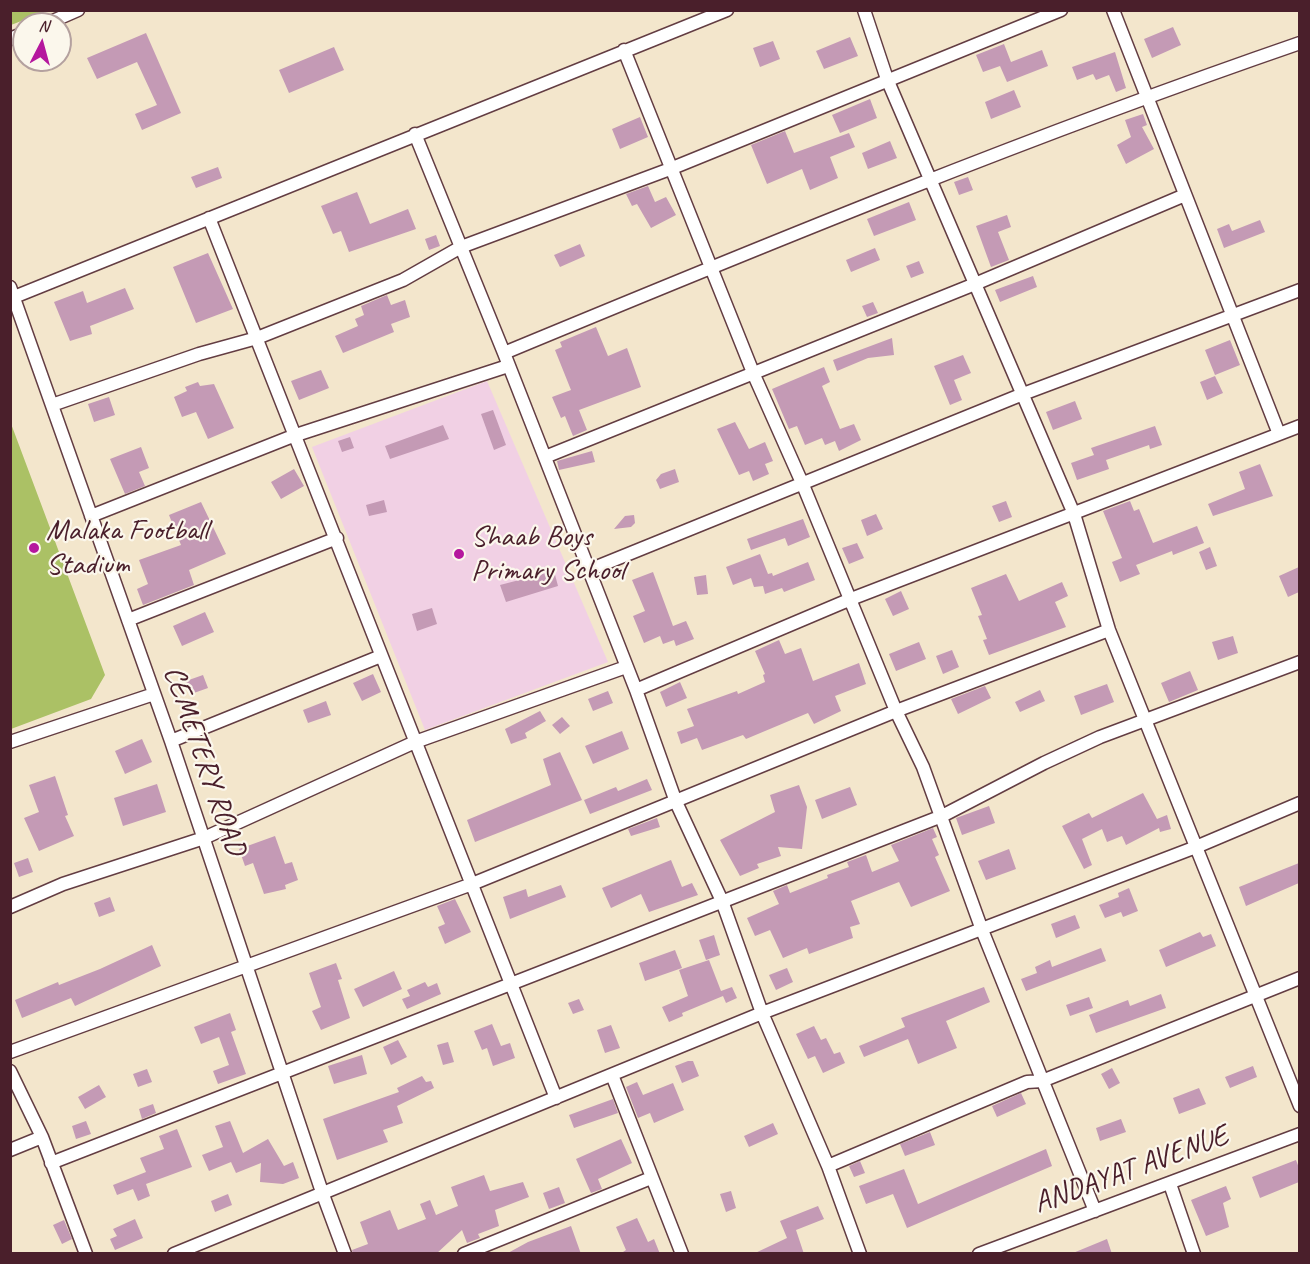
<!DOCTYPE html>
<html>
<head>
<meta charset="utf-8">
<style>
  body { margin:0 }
  #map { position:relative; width:1310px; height:1264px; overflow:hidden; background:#f3e6cc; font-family:Caveat,sans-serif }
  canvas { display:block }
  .frame { position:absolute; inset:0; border:12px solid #4a1f2b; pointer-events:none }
  .north { position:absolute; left:12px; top:12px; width:60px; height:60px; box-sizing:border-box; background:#fbf7ec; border:2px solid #b4a19f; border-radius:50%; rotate:6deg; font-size:16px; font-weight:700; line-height:24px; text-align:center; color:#4a1f2b }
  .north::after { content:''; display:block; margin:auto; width:21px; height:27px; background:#b5179e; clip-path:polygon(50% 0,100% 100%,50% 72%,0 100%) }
</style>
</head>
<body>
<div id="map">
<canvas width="1310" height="1264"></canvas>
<div class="frame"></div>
<div class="north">N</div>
</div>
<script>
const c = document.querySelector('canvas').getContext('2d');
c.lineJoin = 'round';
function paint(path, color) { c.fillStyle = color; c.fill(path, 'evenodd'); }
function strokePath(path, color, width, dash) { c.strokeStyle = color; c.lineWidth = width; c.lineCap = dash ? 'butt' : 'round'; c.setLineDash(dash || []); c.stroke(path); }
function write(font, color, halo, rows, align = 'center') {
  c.font = font + ' Caveat,sans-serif'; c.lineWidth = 4.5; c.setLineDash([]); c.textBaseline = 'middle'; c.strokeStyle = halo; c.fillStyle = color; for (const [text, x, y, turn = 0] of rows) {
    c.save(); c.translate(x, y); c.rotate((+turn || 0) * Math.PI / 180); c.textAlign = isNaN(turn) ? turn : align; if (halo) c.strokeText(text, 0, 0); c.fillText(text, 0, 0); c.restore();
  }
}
paint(new Path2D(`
  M487,381L608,662L425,730L312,447Z`), '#f1d0e4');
paint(new Path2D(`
  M11,10H47V11L11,25Z
  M10,421L105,675L91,699L11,729Z`), '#abc165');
paint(new Path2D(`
  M1173,27L1181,45L1152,58L1144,39Z
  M146,33L181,113L142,130L135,114L157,105L137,62L97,79L87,58Z
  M850,37L858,56L824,69L816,51Z
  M773,41L780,59L760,67L753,48Z
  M1004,44L1011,62L1042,50L1048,66L1007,82L1000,66L983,72L976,55Z
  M334,47L344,70L289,93L279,70Z
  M1115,52L1126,88L1116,92L1109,75L1096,80L1093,74L1077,80L1072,67Z
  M1014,90L1021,107L991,119L985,102Z
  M870,99L877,118L840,133L832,115Z
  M1143,114L1147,125L1142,127L1154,149L1126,164L1117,145L1131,137L1125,120Z
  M640,117L648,137L620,149L612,129Z
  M785,131L794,153L849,133L855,147L830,157L838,178L810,190L802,169L767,184L751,145Z
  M890,141L897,158L868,169L862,153Z
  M218,167L222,178L196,188L191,177Z
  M968,177L973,190L959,195L954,182Z
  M648,186L655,202L666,197L676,215L651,228L637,204L632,206L626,194Z
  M357,192L370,224L408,209L416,229L349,252L341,231L333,234L321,206Z
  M909,202L916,220L874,236L867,219Z
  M1007,215L1011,227L998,232L1009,260L991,267L976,226Z
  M1260,220L1265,232L1224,248L1217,229L1229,224L1232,231Z
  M436,235L440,246L429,250L425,239Z
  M580,244L585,256L560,267L554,255Z
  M875,248L880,260L851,272L846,260Z
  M208,253L233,309L196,323L173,267Z
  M919,261L924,273L911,278L906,266Z
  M1033,276L1037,287L1000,302L995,290Z
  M125,288L134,309L90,326L92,334L70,341L54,302L83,291L87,303Z
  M387,295L391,305L405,300L410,317L391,324L394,332L343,353L335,336L358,326L355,319L364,315L361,306Z
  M873,302L878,313L867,317L862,306Z
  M596,327L608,356L627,348L641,387L579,410L587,430L573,436L565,416L561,418L552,397L571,390L555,350L562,347L560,342Z
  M892,338L894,355L868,358L837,371L833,360Z
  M1230,340L1240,365L1215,375L1205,350Z
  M963,355L971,373L954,380L962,400L950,405L934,366Z
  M824,367L830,382L822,386L840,429L854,424L861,440L839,451L835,441L825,445L822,438L805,445L797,426L789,429L772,389Z
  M321,370L329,388L299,400L291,381Z
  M1215,376L1223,393L1207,400L1200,382Z
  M198,382L200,386L214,384L234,428L208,439L196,412L182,417L174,397L187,391L185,387Z
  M109,397L115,415L94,422L88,404Z
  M1075,401L1082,419L1053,430L1046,412Z
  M493,410L506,445L494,450L481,414Z
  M735,422L749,449L765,442L773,461L765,464L769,474L753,481L749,471L739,475L717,429Z
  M443,425L449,439L390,459L385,446Z
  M1155,426L1162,445L1150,449L1149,445L1106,460L1109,469L1077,480L1071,463L1094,455L1091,448Z
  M350,437L354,448L342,452L338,441Z
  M141,447L149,468L139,472L145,486L125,494L110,459Z
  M592,451L595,462L559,470L557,461Z
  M1260,464L1273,496L1213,516L1208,504L1245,489L1239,472Z
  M294,469L304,486L281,499L271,482Z
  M675,469L679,482L660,489L656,480L661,474Z
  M384,500L387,512L369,516L366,505Z
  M1006,501L1012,517L999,522L992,506Z
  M1130,501L1134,511L1139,509L1153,543L1197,526L1204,543L1173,555L1172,551L1136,565L1140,574L1120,582L1112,562L1122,558L1103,511Z
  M201,502L226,554L189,570L194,585L143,605L137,589L148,584L139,560L181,545L169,515Z
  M876,514L883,529L867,536L861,520Z
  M634,515L635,523L631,527L614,529L625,516Z
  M803,519L810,537L788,546L785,538L751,550L747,539Z
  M857,543L864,558L849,564L842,548Z
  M1210,547L1217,566L1206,570L1199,552Z
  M760,554L768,574L772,573L773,576L808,562L815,580L784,592L782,588L765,594L763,586L754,587L751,578L733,585L726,567Z
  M1299,567V592L1288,597L1279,576Z
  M554,571L558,586L506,602L500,585Z
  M653,572L673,626L686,621L694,639L676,646L674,640L663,644L660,636L644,643L633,616L645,611L632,580Z
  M1006,574L1019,601L1062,582L1068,596L1055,602L1066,627L989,655L983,640L987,639L978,616L982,615L971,588Z
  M706,575L708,594L697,595L694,577Z
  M901,591L909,609L893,616L885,599Z
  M432,608L437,624L417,631L412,614Z
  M205,612L214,632L182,646L173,626Z
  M1233,636L1238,653L1218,660L1212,642Z
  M779,640L785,654L801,648L813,681L859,663L866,684L835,696L841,711L814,724L808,713L746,739L743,735L702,750L697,738L681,744L677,732L694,726L687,709L737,691L738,694L765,682L763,675L765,674L755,651Z
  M919,642L926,659L896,671L889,654Z
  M952,650L959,667L943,674L936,656Z
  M1190,671L1198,690L1169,702L1161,683Z
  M373,674L381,692L362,701L353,683Z
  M203,675L208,688L191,694L186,681Z
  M680,682L687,698L666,707L660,692Z
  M1107,684L1114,702L1081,715L1074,696Z
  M985,686L991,698L958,714L951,699Z
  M1040,690L1045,701L1020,712L1015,702Z
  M608,691L613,703L593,711L588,699Z
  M326,701L331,715L308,723L303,710Z
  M540,711L546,721L525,733L527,738L511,744L505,729Z
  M562,717L570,726L560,734L552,725Z
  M622,731L629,749L593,764L585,746Z
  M142,739L152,762L125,774L115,751Z
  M560,752L582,800L475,842L467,820L551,785L543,759Z
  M55,776L68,815L65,816L74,836L39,851L24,818L39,812L29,785Z
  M647,779L652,790L590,814L584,800L616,787L618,791Z
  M157,784L166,812L123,826L114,798Z
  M799,785L807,807L802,849L778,847L781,856L757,864L759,868L740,876L720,840L775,812L770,795Z
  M850,787L857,805L822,819L815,800Z
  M1143,793L1157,819L1167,815L1171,829L1160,832L1159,828L1126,845L1122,836L1107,842L1102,829L1082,839L1092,865L1084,869L1062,826L1089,813L1092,818Z
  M989,806L995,823L962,835L956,818Z
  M657,818L660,827L631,836L628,829Z
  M933,828L937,837L932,839L939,855L935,857L950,891L911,907L899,882L851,901L860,924L850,927L853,938L809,954L807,948L783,958L770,930L755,936L747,918L779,904L773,891L787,885L790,893L828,878L827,875L849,867L847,862L866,855L872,872L899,861L891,845Z
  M275,836L285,864L292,862L298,880L285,885L286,889L264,894L253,863L245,866L239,849Z
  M1009,849L1016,869L986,880L978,861Z
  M28,858L33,872L19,877L14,863Z
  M671,860L682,887L692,883L698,895L649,912L641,894L611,908L602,888Z
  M1299,863V883L1246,906L1239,887Z
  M561,885L566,897L510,919L503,897L526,889L528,897Z
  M1129,888L1138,911L1123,917L1121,912L1105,918L1099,905L1119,897L1118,893Z
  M110,897L115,911L99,917L94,903Z
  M455,899L471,932L445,944L438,927L445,924L437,906Z
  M1075,915L1080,928L1056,938L1051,924Z
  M1200,932L1203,937L1211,934L1216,946L1166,967L1159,950Z
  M714,935L720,955L706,960L699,940Z
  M152,945L161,966L75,1006L71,998L22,1018L15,1000L58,982L59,985L100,969Z
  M1101,948L1106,961L1026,991L1021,979L1037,973L1035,967L1050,960L1052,967Z
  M675,950L682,968L645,981L639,963Z
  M709,960L721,991L732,987L737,998L726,1003L723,996L682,1013L683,1016L669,1022L662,1007L688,996L679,970Z
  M336,963L342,979L338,980L350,1018L321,1030L312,1011L321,1007L309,973Z
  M787,968L793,982L776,990L769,975Z
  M394,971L402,989L363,1007L354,989Z
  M425,982L428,987L437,983L441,994L407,1009L402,999L410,996L407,990Z
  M984,987L990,1002L946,1021L957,1048L918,1064L908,1039L864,1057L859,1046L905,1027L901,1018Z
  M1161,994L1166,1008L1096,1033L1089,1015L1128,1000L1130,1006Z
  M1089,997L1093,1008L1070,1016L1066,1005Z
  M579,999L584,1010L573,1014L568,1003Z
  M230,1013L236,1030L231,1032L246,1074L218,1084L213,1071L229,1065L219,1037L201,1044L194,1027Z
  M492,1024L501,1046L510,1043L515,1058L493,1066L487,1048L482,1050L474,1031Z
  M611,1025L620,1048L605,1053L597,1030Z
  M814,1026L821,1040L826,1038L834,1054L840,1052L845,1063L823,1073L815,1056L808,1059L796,1034Z
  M398,1040L407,1057L391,1065L383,1047Z
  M448,1042L454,1062L443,1065L437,1045Z
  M362,1055L367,1074L334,1084L328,1066Z
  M688,1061H693L699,1076L682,1083L675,1066Z
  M1253,1066L1257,1077L1230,1088L1225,1077Z
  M1112,1068L1120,1083L1109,1089L1101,1074Z
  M147,1069L152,1082L138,1087L133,1074Z
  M422,1076L426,1082L431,1081L434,1088L397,1106L403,1123L383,1130L388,1142L337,1160L323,1119L399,1092L397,1088Z
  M637,1082L643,1095L673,1083L684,1110L654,1123L650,1113L638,1118L626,1087Z
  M99,1085L106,1097L85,1109L78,1097Z
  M1199,1088L1206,1104L1179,1114L1173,1098Z
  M1021,1093L1026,1104L997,1117L992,1106Z
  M613,1099L618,1113L574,1128L569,1115Z
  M153,1104L156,1113L142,1119L139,1109Z
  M1121,1119L1126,1132L1100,1141L1096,1128Z
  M86,1121L91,1134L76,1139L72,1126Z
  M230,1121L243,1153L268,1139L284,1166L293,1162L299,1178L283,1184L260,1182L261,1163L236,1173L231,1162L209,1171L202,1155L223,1147L215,1126Z
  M773,1123L778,1134L749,1147L744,1136Z
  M177,1129L192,1167L146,1184L150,1196L138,1201L133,1189L117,1195L113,1185L146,1172L140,1158L164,1149L159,1136Z
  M930,1132L935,1145L905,1156L900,1144Z
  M621,1139L632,1163L598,1179L602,1189L591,1193L576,1159Z
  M1046,1149L1052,1166L907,1228L893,1194L866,1204L859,1186L904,1169L918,1204Z
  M1296,1160L1299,1168V1182L1260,1198L1252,1177Z
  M860,1161L865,1173L854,1177L849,1166Z
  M484,1175L490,1191L523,1182L529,1197L495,1210L499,1226L478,1234L480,1238L467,1243L462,1230L436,1254H353L352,1250L368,1244L360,1222L390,1210L398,1230L426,1219L420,1204L430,1200L436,1215L458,1206L451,1187Z
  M1226,1186L1231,1199L1223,1203L1229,1227L1206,1236L1191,1200Z
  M559,1187L565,1203L549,1209L543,1193Z
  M731,1191L736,1208L726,1212L720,1194Z
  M228,1194L232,1205L215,1212L211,1201Z
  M818,1206L824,1219L796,1230L804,1254H753L787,1238L780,1221Z
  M637,1218L648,1242L654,1239L660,1254H620L626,1250L616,1227Z
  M135,1219L143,1238L115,1250L110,1239L117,1236L113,1229Z
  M64,1220L72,1239L62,1244L53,1225Z
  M571,1226L581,1254H506L528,1242Z
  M1107,1239L1112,1254H1073V1253Z`), '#c49ab5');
const minor = new Path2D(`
  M864,10L887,79L1074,514L1109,630L1300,1106
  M1113,10L1279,434
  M46,24L78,10
  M10,39L24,33
  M624,50L754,375L803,485L896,711L923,767L982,930L1095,1211
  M415,134L504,353L636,690L676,802L722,901L762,1013L828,1166L860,1254
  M209,218L556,1098
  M10,287L171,741L322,1192L345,1254
  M14,297L727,10
  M504,353C767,244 1030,136 1300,43
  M52,405L199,354L257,338L403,280L461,247L670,169L1061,10
  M545,457L975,284L1185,195
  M91,516L293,436L508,366
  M589,570L1023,394L1300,290
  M128,620L337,538
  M636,690L851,599L1300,426
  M171,741L381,656
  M10,742L154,694
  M10,907L63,884L204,838L415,742L626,667
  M10,1052L472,884L896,711L1109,630
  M10,1071L42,1137L86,1254
  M612,1075L682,1254
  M10,1150L42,1137
  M51,1163L942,816L1044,763L1100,737L1300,662
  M828,1166L1027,1082L1042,1081L1300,978
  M1170,1184L1194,1254
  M174,1254L762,1013L1196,847L1300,803
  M464,1254L651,1178
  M979,1254L1300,1134`);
strokePath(minor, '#633d43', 15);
strokePath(minor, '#fff', 12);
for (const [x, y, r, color] of [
  [34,548,6,"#b5179e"],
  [459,554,6,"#b5179e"]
]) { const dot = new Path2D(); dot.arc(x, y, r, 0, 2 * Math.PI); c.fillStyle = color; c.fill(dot); strokePath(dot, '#fbf7ec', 2); }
write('30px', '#4a1f2b', '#fbf7ec', [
  ["Malaka Football",46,531],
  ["Stadium",46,565],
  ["Shaab Boys",471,537],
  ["Primary School",471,571]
], 'left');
write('30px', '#4a1f2b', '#fbf7ec', [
  ["CEMETERY ROAD",204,761,71],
  ["ANDAYAT AVENUE",1131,1170,-20]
]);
</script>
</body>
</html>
